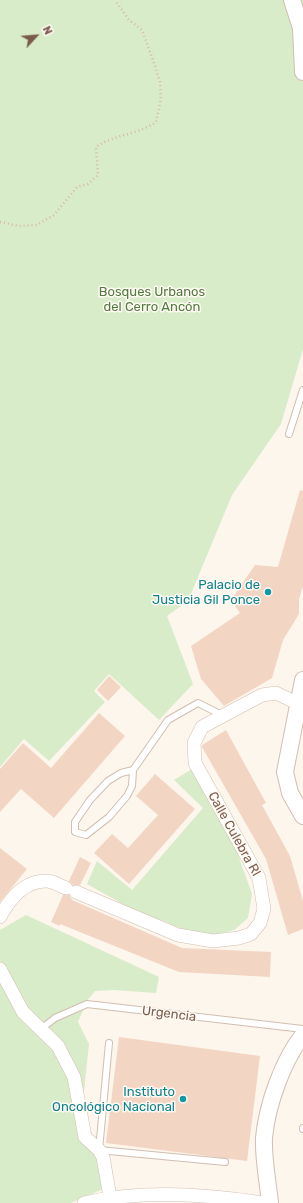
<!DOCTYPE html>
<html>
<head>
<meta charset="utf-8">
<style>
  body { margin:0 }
  #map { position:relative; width:303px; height:1203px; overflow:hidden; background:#fdf6ec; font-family:Rubik,sans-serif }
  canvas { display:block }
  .north { position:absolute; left:16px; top:16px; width:40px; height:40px; -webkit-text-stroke:3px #fffaf3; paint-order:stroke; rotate:64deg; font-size:11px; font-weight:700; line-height:16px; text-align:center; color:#7a5c4d }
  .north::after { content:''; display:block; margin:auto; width:14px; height:18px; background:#7a5c4d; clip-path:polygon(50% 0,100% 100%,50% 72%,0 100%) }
</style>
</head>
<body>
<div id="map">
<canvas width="303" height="1203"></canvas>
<div class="north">N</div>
</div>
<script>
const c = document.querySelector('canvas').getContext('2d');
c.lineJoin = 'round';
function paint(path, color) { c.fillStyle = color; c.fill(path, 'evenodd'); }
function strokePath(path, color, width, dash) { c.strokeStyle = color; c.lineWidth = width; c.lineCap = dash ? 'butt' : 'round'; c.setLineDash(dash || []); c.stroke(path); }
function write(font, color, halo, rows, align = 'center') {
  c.font = font + ' Rubik,sans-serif'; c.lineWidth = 3; c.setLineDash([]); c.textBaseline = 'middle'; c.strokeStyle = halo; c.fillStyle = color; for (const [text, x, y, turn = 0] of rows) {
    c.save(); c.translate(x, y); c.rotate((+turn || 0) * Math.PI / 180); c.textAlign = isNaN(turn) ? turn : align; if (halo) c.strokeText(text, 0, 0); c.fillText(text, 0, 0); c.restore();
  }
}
paint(new Path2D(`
  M0,0H303V349L281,424L232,495L188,601L167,616L193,684L159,720L109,674L94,691L105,702L49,761L24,739L0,767Z
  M192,769L236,849L252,894L248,918L234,930L219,934H194L159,919L153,921L87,884L97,861L132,890L203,808L174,780Z
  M26,915L159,977L156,993L114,990L95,991L87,1001L78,1022L89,1044L80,1129L102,1165L103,1189L71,1203H0V930Z`), '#d8ecc9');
paint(new Path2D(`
  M300,490L303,491V586L299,599V614L283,640L272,678L224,706L201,679L191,646L240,613L231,600L255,565L278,567Z
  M109,676L121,687L108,701L97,690Z
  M99,713L125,736L54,818L21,789L0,812V769L23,743L51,768Z
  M226,730L266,803L262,805L290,856L303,901V929L288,935L266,859L202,747V745Z
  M155,774L195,809L129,884L94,853L112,834L128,848L158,815L136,796Z
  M0,848L27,869L0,902Z
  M80,857L91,863L80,885H73L69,881Z
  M63,895H69L72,900L182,948L271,952L270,977L179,972L60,924V926L51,922Z
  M119,1037L260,1056L247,1161L106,1143Z`), '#f3d5c3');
const service = new Path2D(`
  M289,434L303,390
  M133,770L121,773L108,781L90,800L75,822V832L86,835L109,817L127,796L132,786L133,770L168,720L198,703L222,715
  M41,1029L55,1018L87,1004L303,1029
  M109,1043L99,1150L225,1162
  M303,1129V1128`);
const minor = new Path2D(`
  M76,892L178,935L213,941L239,938L251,934L260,923L264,909L259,878L195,763L194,743L202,727L262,695L276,693L297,703
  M0,917C10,898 25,880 48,881C54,882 61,886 66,888
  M0,969L23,1012L58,1046L74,1077L85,1137L99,1150L103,1157L110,1197L112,1203
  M84,1203C140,1190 206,1194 262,1203`);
const tertiary = new Path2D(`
  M292,0L301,28L303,72
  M303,680L285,772L290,793L303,816
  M270,1203C268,1183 263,1158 264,1138C267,1105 283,1060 303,1035`);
strokePath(service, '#d1beb0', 8);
strokePath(minor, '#d1beb0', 14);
strokePath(tertiary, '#d1beb0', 18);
strokePath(new Path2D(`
  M0,222L19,226L37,225L54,215L77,187L88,184L98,175L96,147C115,134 137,135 156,122L161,99L160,82L154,63L142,30L129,20L115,0`), '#d9b8a5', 2.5, [1, 3]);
strokePath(service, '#fff', 6);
strokePath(minor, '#fff', 13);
strokePath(tertiary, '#fff', 16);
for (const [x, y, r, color] of [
  [268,592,4,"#0f9aa8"],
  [183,1099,4,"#0f9aa8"]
]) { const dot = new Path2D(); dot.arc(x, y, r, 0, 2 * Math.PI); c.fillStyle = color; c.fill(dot); strokePath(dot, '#fffaf3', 1.5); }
write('13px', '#537a41', '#fffaf3', [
  ["Bosques Urbanos",152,292],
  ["del Cerro Ancón",152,307]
]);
write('13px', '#0d838f', '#fffaf3', [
  ["Palacio de",260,585],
  ["Justicia Gil Ponce",260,600],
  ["Instituto",175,1092],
  ["Oncológico Nacional",175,1107]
], 'right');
write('13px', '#7a5c4d', '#fffaf3', [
  ["Calle Culebra Rl",234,834,61],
  ["Urgencia",169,1014,7]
]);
</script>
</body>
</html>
